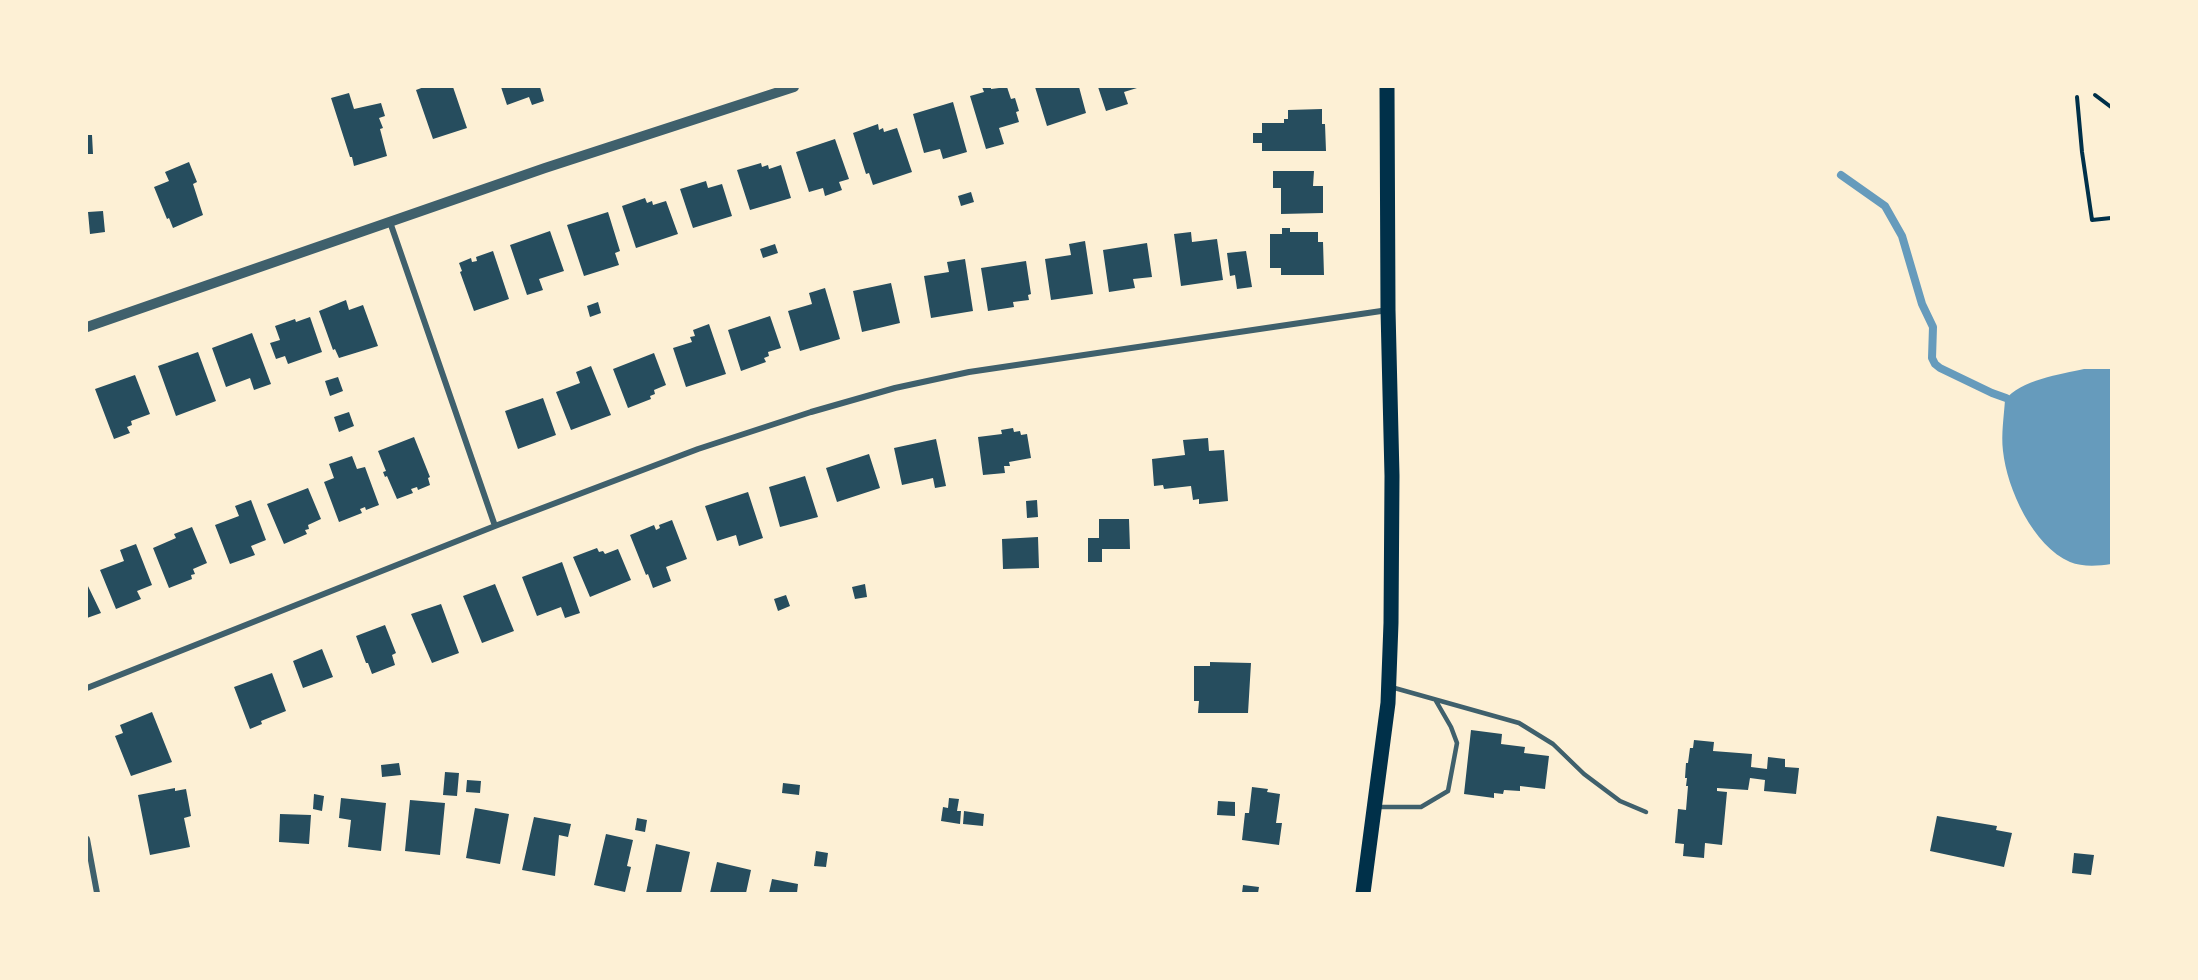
<!DOCTYPE html>
<html>
<head>
<meta charset="utf-8">
<style>
  body { margin:0 }
  #map { position:relative; width:2198px; height:980px; overflow:hidden; background:#fdf0d5; font-family:Merriweather,serif }
  canvas { display:block }
  .frame { position:absolute; inset:0; border:88px solid #fdf0d5; pointer-events:none }
</style>
</head>
<body>
<div id="map">
<canvas width="2198" height="980"></canvas>
<div class="frame"></div>
</div>
<script>
const c = document.querySelector('canvas').getContext('2d');
c.lineJoin = 'round';
function paint(path, color) { c.fillStyle = color; c.fill(path, 'evenodd'); }
function strokePath(path, color, width, dash) { c.strokeStyle = color; c.lineWidth = width; c.lineCap = dash ? 'butt' : 'round'; c.setLineDash(dash || []); c.stroke(path); }
paint(new Path2D(`
  M2084,369H2111V564C2098,566 2082,567 2070,562C2033,546 2007,489 2003,451C2001,434 2004,416 2005,400C2020,380 2061,374 2084,369Z`), '#669bbc');
strokePath(new Path2D(`
  M1841,175L1885,206L1902,236L1922,304L1933,327L1932,358L1935,364L1940,368L1992,393L2006,398`), '#669bbc', 8);
paint(new Path2D(`
  M424,87H453L467,128L433,139L416,90Z
  M501,87H540L544,101L532,105L529,97L507,105Z
  M982,87H991V89L1007,87L1011,99L1015,98L1019,111L1016,112L1019,122L999,128L1004,144L986,149L970,96L984,92Z
  M1035,87H1079L1086,113L1047,126Z
  M1098,87H1137V88L1124,92L1128,104L1106,111Z
  M349,93L354,109L381,103L385,116L379,118L383,128L380,129L387,156L354,166L352,157H350L331,98Z
  M953,102L967,152L943,159L940,149L924,153L913,114Z
  M1322,109V124H1325L1326,151H1262V143H1253V133H1262V123H1284V119H1288V110Z
  M878,124L879,130L883,128L884,132L897,128L912,172L873,185L869,173L866,174L853,133Z
  M87,135H92L93,154H87Z
  M835,139L849,179L839,182L842,190L825,196L823,188L809,192L796,152Z
  M189,162L197,182L193,184L203,215L173,228L169,218L167,219L154,187L169,181L165,172Z
  M761,163L762,167L768,165L769,169L781,165L791,198L750,210L737,170Z
  M1273,171H1314L1313,186H1323V213L1281,214V188H1273Z
  M706,181L708,188L722,184L732,216L693,228L680,189Z
  M971,192L974,202L961,206L958,196Z
  M645,198L647,203L652,201L653,205L666,201L678,234L636,248L622,206Z
  M103,211L105,232L90,234L88,212Z
  M608,212L620,251L615,253L619,265L584,276L567,225Z
  M1282,228H1290V232H1318V242H1323L1324,275H1281V268H1270V234H1282Z
  M550,231L564,271L539,279L543,290L527,295L510,245Z
  M1191,232L1192,242L1217,239L1223,280L1181,286L1174,234Z
  M1085,241L1093,294L1051,300L1045,259L1071,255L1069,244Z
  M1147,243L1152,277L1133,279L1135,288L1109,292L1103,250Z
  M775,244L778,253L763,258L760,249Z
  M493,251L509,299L474,311L460,272L462,271L459,263L471,258L472,262L477,261L476,257Z
  M1246,251L1252,287L1237,289L1235,275L1230,276L1227,253Z
  M965,259L973,311L931,318L924,276L949,272L947,262Z
  M1026,261L1031,294L1028,295L1029,300L1013,302L1014,307L988,311L981,268Z
  M891,283L900,323L862,332L853,291Z
  M825,288L840,339L800,351L788,311L812,304L809,293Z
  M346,300L349,310L363,305L378,346L339,358L335,349L333,350L319,311Z
  M598,302L601,313L590,317L587,306Z
  M770,316L781,348L768,352L769,356L764,358L766,362L741,371L728,330Z
  M310,317L322,352L288,364L285,356L276,359L270,343L280,340L275,326L295,319L296,322Z
  M709,324L726,374L686,387L673,348L692,342L690,337L695,336L693,330Z
  M252,333L271,384L254,390L250,378L226,387L212,348Z
  M198,352L216,401L176,416L158,366Z
  M654,353L666,385L654,390L655,394L650,396L651,399L628,408L613,369Z
  M591,366L611,415L571,430L556,392L580,383L576,372Z
  M135,375L150,414L131,421L132,425L127,427L130,433L114,439L95,389Z
  M338,377L343,391L330,396L325,381Z
  M543,398L556,435L518,449L505,411Z
  M349,412L354,426L339,432L334,417Z
  M1013,428L1014,432L1020,431L1021,435L1027,434L1031,458L1009,462L1010,466H1004L1005,473L983,475L978,437L1002,434L1001,430Z
  M414,437L430,477L428,478L430,485L418,490L417,487L411,489L413,493L397,499L387,476L385,477L383,472L386,471L378,451Z
  M1208,438L1209,451L1224,450L1228,501L1199,504V499L1193,500L1191,486L1164,489L1163,485L1154,486L1152,459L1185,455L1183,440Z
  M936,439L946,486L935,488L933,478L902,485L894,448Z
  M869,454L880,488L837,502L826,468Z
  M352,456L357,469L365,467L379,505L366,510L365,507L360,509L362,513L339,522L324,482L334,478L329,464Z
  M805,476L818,517L780,527L769,487Z
  M308,488L321,519L308,525L309,529L305,530L307,534L284,544L267,504Z
  M748,492L763,538L739,546L736,535L717,541L705,506Z
  M251,500L266,540L251,546L255,555L230,564L215,525L239,516L235,506Z
  M1037,500L1038,517L1027,518L1026,501Z
  M1099,519H1129L1130,549H1102V562H1088V538H1099Z
  M672,520L687,559L666,567L671,581L653,588L648,574L646,575L630,535L654,525L656,530L660,528L659,525Z
  M192,527L207,563L193,569L195,574L191,575L192,579L169,588L153,548L176,538L174,534Z
  M1038,537L1039,568L1003,569L1002,539Z
  M136,544L152,585L137,591L141,599L116,609L100,570L124,561L120,550Z
  M597,548L599,552L603,551L605,554L618,549L631,580L590,597L573,557Z
  M562,562L580,613L565,618L561,607L537,616L522,577Z
  M87,584L101,613L87,618Z
  M495,584L514,631L482,643L463,596Z
  M865,584L867,597L855,599L852,587Z
  M786,595L790,606L778,611L774,599Z
  M441,604L459,653L432,663L411,614Z
  M385,625L396,653L392,655L395,665L372,674L368,663H366L356,636Z
  M322,649L333,677L303,688L293,661Z
  M1210,662L1251,663L1248,713H1198L1199,701H1194V666H1210Z
  M272,673L286,711L261,721L262,724L250,729L234,687Z
  M152,712L172,762L131,776L115,736L123,733L120,725Z
  M1471,730L1502,734L1501,744L1525,747L1524,753L1549,756L1545,789L1520,786V791L1504,790L1503,794L1494,793V798L1464,794Z
  M1694,740L1714,742L1713,751L1752,754L1751,767L1767,769L1768,757L1785,759V767L1799,768L1796,794L1764,791L1765,780L1750,778L1748,790L1717,788V791L1727,792L1722,845L1705,843L1704,858L1683,856L1684,844L1675,843L1678,809L1686,810L1688,786H1686L1687,778H1685L1686,763H1688L1690,748H1693Z
  M399,763L401,775L382,777L381,765Z
  M445,772L459,773L457,796L443,795Z
  M467,780L481,781L480,793L466,792Z
  M783,783L800,785L799,795L782,793Z
  M1252,787L1268,789L1267,792L1280,794L1276,823H1282L1279,845L1242,840L1245,813H1249Z
  M175,788V791L186,789L191,816L184,818L190,847L150,855L138,795Z
  M314,794L324,796L322,811L313,809Z
  M341,798L386,803L381,851L348,847L351,820L339,818Z
  M949,798L959,799L957,811H961L960,824L941,821L943,807L948,808Z
  M410,800L445,803L440,855L405,851Z
  M1218,801L1235,802V816L1217,815Z
  M475,808L509,814L500,864L466,858Z
  M964,811L984,814L983,826L963,824Z
  M280,814L311,815L309,844L279,842Z
  M1937,816L1997,826L1996,830L2012,833L2004,867L1930,851Z
  M534,817L571,824L568,837L559,835L555,876L522,870Z
  M637,818L647,820L645,832L635,830Z
  M606,834L633,840L627,866L631,867L625,892L594,885Z
  M656,844L690,852L681,893H646Z
  M816,851L828,853L826,867L814,866Z
  M2074,853L2094,855L2091,875L2072,873Z
  M717,862L751,870L746,893H710Z
  M772,879L798,884L797,893H769Z
  M1243,885L1259,887L1258,893H1242Z`), '#264d5e');
strokePath(new Path2D(`
  M2095,95L2111,107
  M2077,97L2082,152L2092,220L2111,218`), '#003049', 4);
strokePath(new Path2D(`
  M1391,687L1519,723L1553,744L1584,774L1620,801L1646,812
  M1377,807H1421L1448,791L1457,743L1451,727L1436,701`), '#3f606c', 4.5);
strokePath(new Path2D(`
  M390,222L495,526
  M87,688L495,526L698,449L811,412L895,388L969,372L1388,310
  M87,839L97,893`), '#3f606c', 6);
strokePath(new Path2D(`
  M87,327L545,168L794,87`), '#3f606c', 10);
strokePath(new Path2D(`
  M1363,893L1388,703L1391,623L1392,476L1388,310L1387,87`), '#003049', 15);
</script>
</body>
</html>
